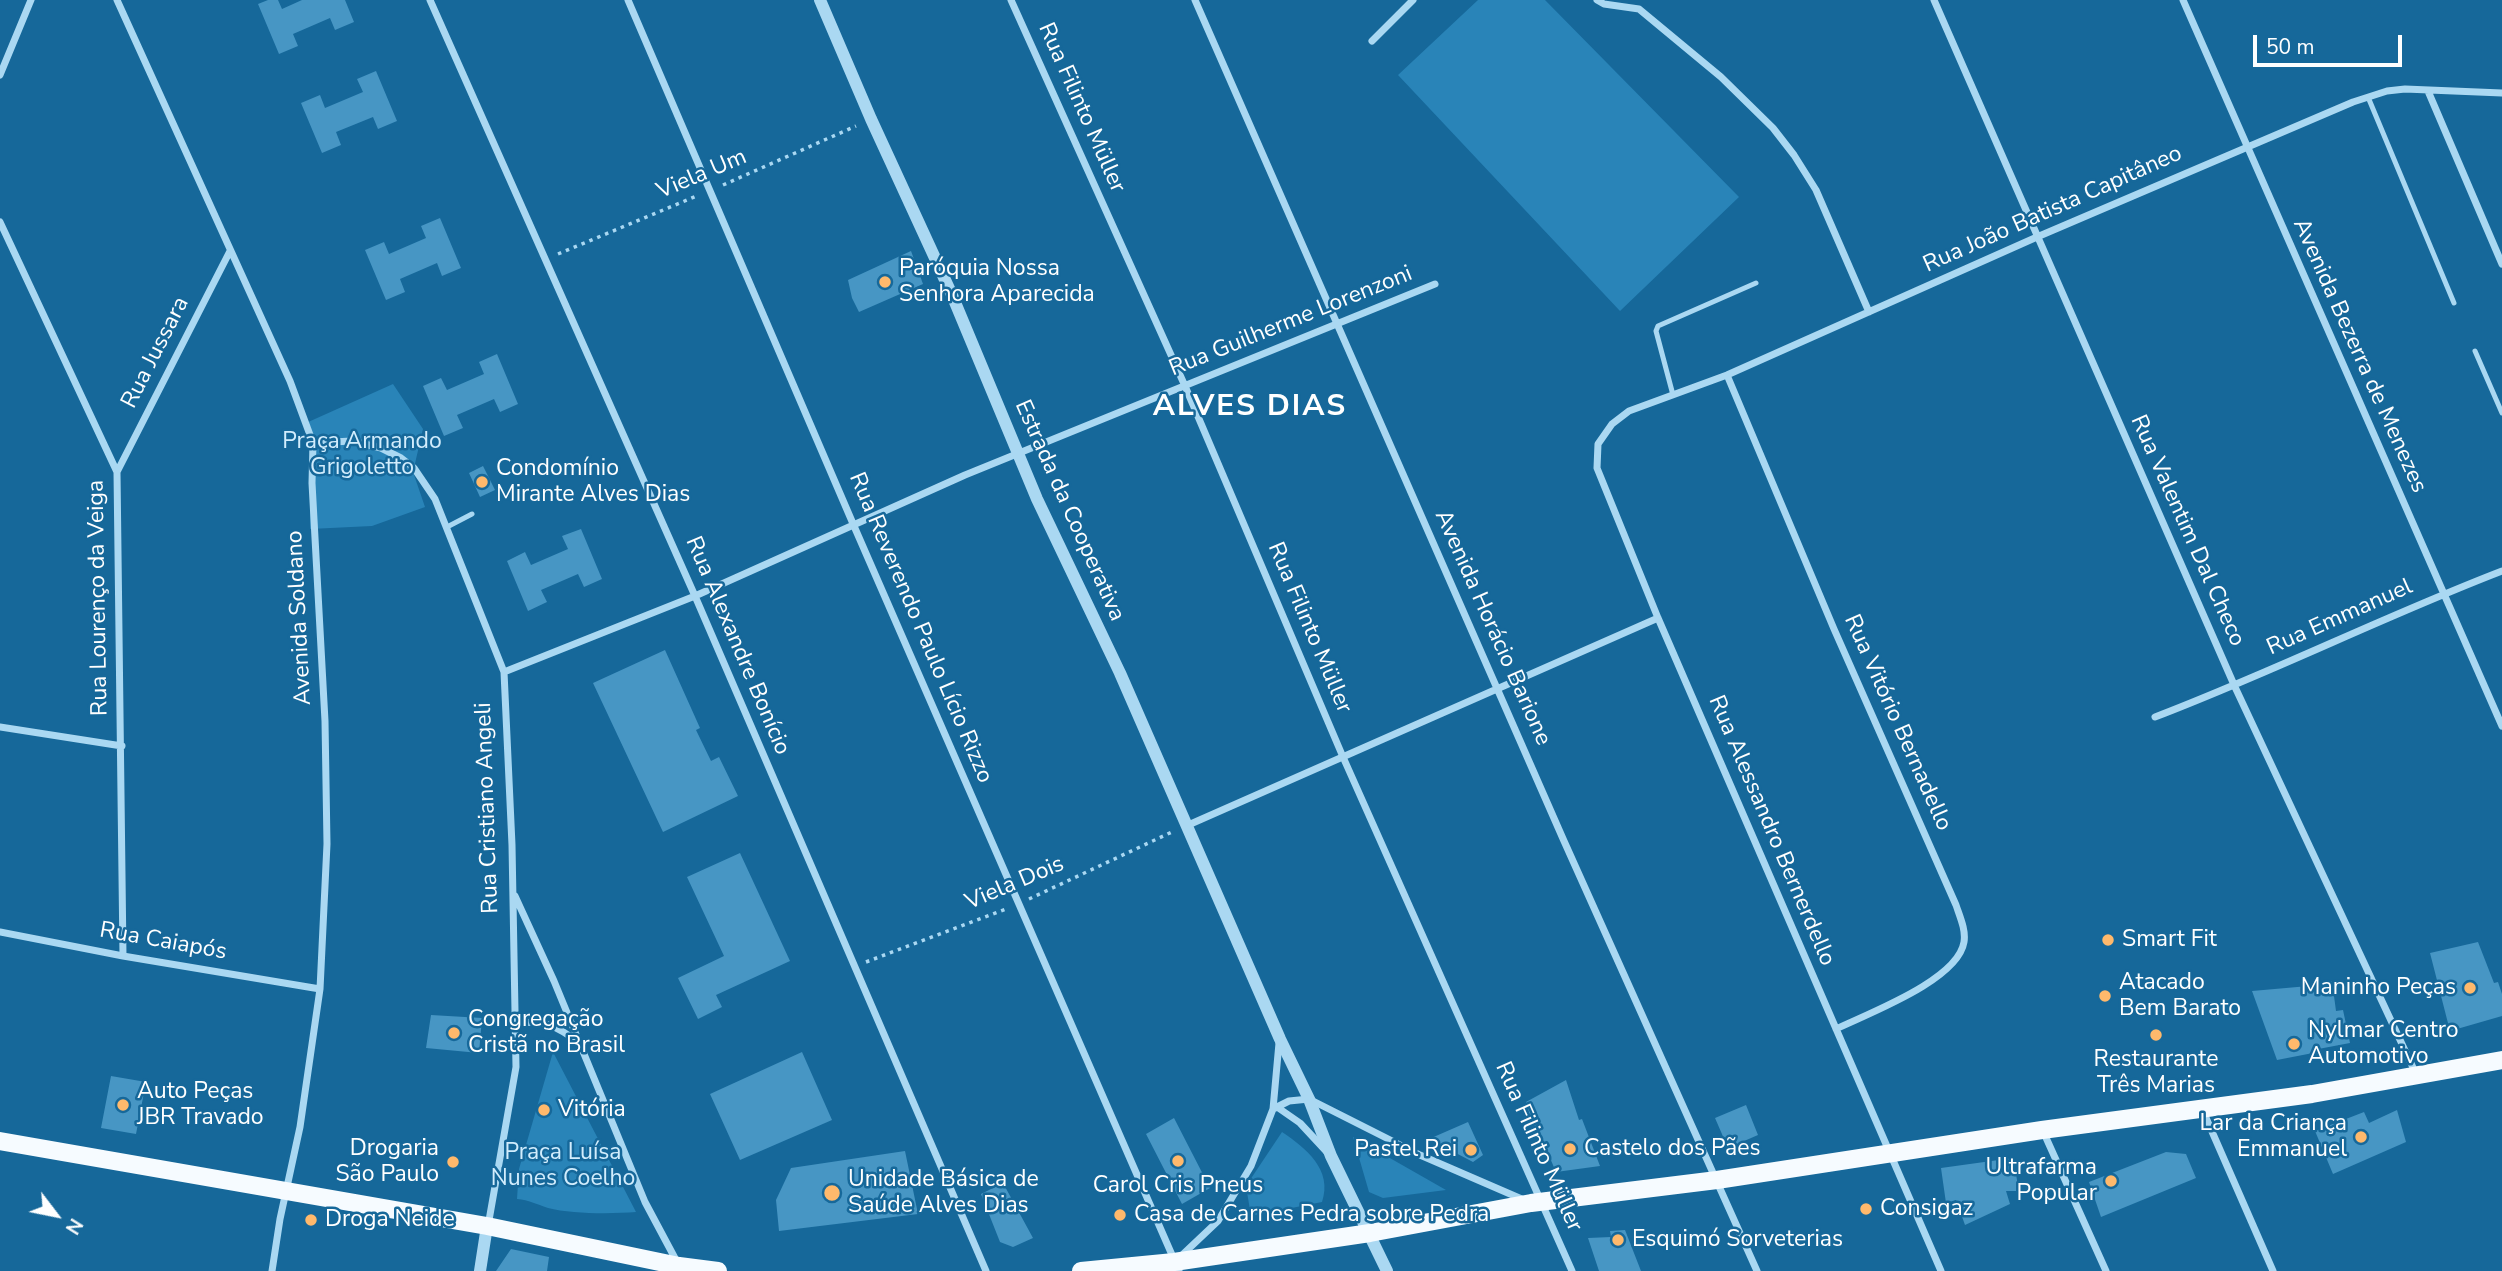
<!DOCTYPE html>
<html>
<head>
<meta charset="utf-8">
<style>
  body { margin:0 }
  #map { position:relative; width:2502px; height:1271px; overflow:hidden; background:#16689a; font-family:"Nunito Sans",sans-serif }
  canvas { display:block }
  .north { position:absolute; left:21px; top:1180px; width:70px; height:70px; -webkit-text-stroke:5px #16689a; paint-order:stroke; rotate:122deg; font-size:19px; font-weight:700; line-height:28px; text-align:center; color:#fff }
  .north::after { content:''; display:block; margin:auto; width:24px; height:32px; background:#fff; clip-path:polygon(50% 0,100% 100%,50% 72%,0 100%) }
  .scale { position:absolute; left:2253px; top:35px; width:149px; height:32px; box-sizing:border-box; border:4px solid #fff; border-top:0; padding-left:9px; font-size:21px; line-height:24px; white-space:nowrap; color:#fff; -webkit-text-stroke:5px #16689a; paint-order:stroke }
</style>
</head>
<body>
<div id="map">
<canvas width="2502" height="1271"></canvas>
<div class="north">N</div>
<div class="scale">50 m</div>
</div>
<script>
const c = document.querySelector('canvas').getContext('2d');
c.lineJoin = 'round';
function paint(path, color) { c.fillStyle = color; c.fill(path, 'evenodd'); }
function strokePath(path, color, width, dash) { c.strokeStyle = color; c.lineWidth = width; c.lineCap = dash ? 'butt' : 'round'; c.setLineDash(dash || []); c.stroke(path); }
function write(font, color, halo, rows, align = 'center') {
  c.font = font + ' "Nunito Sans",sans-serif'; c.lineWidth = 5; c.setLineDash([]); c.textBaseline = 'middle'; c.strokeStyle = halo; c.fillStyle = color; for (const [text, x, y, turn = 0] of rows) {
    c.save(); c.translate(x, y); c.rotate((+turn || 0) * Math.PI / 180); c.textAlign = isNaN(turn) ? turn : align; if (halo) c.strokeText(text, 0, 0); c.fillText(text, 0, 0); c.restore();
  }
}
paint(new Path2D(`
  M1478,0H1545L1739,197L1620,311L1398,75Z
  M393,384L423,429L413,472L425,507L372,526L310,529V457L306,423Z
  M553,1052L636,1212C611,1214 571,1214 548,1208C536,1204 529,1200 517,1199L519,1169Z
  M1282,1132C1306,1148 1333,1170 1322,1202L1251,1216L1246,1186Z
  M1353,1137L1446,1190L1383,1198L1369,1192Z`), '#2984b8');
paint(new Path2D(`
  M268,0H278L282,9L302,0H345L354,22L335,30L330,18L293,34L298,46L279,54L258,4Z
  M376,71L397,121L378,129L373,117L336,132L341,145L322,153L301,103L320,95L325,108L363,92L357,79Z
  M440,218L461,268L442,276L437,263L400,279L405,292L386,300L365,250L384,242L389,254L426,238L421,226Z
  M911,251L923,284L859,312L852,298L848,280Z
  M497,354L518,404L500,412L494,399L457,415L463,428L444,436L423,386L441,378L447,390L484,374L479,362Z
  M483,466L495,490L480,497L469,473Z
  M581,529L602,579L584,587L578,574L541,590L547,602L528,611L507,561L525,552L531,565L568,549L562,536Z
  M665,650L700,728L696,730L711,761L719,757L738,796L663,832L593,683Z
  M740,853L790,961L716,995L722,1007L698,1019L678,978L724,956L687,877Z
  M2478,942L2494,983L2498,982L2502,994V1016L2450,1031L2430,953Z
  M2332,981L2336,1011L2343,1010L2350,1043L2313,1050V1053L2277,1060L2252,991L2320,985Z
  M431,1015L482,1018L479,1053L426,1048Z
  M802,1052L832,1120L740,1160L710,1094Z
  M111,1076L146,1082L136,1134L101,1128Z
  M1566,1080L1579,1120L1582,1119L1600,1166L1556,1172L1538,1130L1534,1131L1526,1102Z
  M1746,1105L1758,1135L1728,1148L1715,1118Z
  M2397,1110L2406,1142L2333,1174L2315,1131L2364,1112L2369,1123Z
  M1174,1118L1210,1188L1182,1204L1146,1134Z
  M1468,1122L1483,1155L1473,1162L1429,1139Z
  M905,1151L918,1214L779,1231L776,1200L791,1168Z
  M2166,1152L2186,1154L2196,1178L2101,1217L2089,1182Z
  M2013,1158L2019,1191H2006L2010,1204L1965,1225L1956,1200L1946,1203L1941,1168Z
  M1003,1183L1033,1238L1013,1247L1000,1242L981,1194Z
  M1625,1230L1641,1271H1599L1588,1238L1611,1237L1610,1231Z
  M511,1249L549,1257L547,1271H496Z`), '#4796c4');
strokePath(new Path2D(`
  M723,185L856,126
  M558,254L699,195
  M1029,899L1174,831
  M866,962L1006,909`), '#aad8f2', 3.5, [3.5, 5]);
strokePath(new Path2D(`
  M2368,97L2454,303
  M2475,351L2502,413
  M1673,395L1656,331L1658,326L1756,283
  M447,527L472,514`), '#aad8f2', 5);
strokePath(new Path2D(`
  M117,0L290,381L313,443L312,483L325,721L327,844L320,989L300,1127L280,1219L272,1271
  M430,0L695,596L986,1271
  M628,0L854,526L1179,1271
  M1011,0L1185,386L1343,757L1572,1271
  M1195,0L1564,841L1757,1271
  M1597,0L1604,4L1639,9L1721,77L1773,128L1794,155L1816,190L1869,312
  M1934,0L2235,687L2416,1074
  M2183,0L2502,726
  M1372,41L1413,0
  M0,75L31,0
  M2428,91L2502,264
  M0,222L117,472L123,956
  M1727,375L1834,629L1956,905C1960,917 1966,930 1964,942C1958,980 1869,1013 1836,1029
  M313,443L352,441L381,448L401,458L414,468L435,499L504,672L512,845L516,1067L488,1226
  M117,472L230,251
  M504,672L695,596L965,475L1435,284
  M2155,717C2273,672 2385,616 2502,571
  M0,727L122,746
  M1186,826L1658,618
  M515,896L554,981L645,1202L677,1262
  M0,932L123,956L320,989
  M516,1024C541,1018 559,1027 579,1043
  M1277,1107L1300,1123L1326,1151
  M1273,1109L1289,1101L1309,1099L1420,1155L1524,1200
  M2203,1111L2273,1271
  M2043,1131L2106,1271
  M1180,1257L1218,1221L1251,1166L1273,1109L1279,1043
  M1941,1271L1658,618L1597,468L1598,444L1612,424L1629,411L1727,375L2037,237L2353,102L2387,91L2405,89L2502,93`), '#aad8f2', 7);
strokePath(new Path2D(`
  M820,0L871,119L952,295L1037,499L1120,673L1280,1039L1309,1099L1331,1156L1387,1271
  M480,1271L487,1226`), '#aad8f2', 12);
strokePath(new Path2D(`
  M0,1141L487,1226L679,1266L718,1271
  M1081,1271L1174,1262L1370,1233L1531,1203L1717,1180L2042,1130L2312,1094L2502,1060`), '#f6fbff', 18);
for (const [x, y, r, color] of [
  [885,282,7,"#ffb96c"],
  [482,482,7,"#ffb96c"],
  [2108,940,7,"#ffb96c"],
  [2470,988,7,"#ffb96c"],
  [2105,996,7,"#ffb96c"],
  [454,1033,7,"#ffb96c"],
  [2156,1035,7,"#ffb96c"],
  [2294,1044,7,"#ffb96c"],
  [123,1105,7,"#ffb96c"],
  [544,1110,7,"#ffb96c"],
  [2361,1137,7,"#ffb96c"],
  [1570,1149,7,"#ffb96c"],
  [1471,1150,7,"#ffb96c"],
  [1178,1161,7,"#ffb96c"],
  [453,1162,7,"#ffb96c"],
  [2111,1181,7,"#ffb96c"],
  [832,1193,9,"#ffb96c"],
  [1866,1209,7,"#ffb96c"],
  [1120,1215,7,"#ffb96c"],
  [311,1220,7,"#ffb96c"],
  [1618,1240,7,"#ffb96c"]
]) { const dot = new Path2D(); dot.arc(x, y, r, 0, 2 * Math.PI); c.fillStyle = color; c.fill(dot); strokePath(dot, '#16689a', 2.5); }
write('23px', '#fff', '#16689a', [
  ["Rua Filinto Müller",1081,108,66],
  ["Viela Um",702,175,-23],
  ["Rua João Batista Capitâneo",2053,210,-24],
  ["Rua Guilherme Lorenzoni",1291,322,-22],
  ["Rua Jussara",156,353,-63],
  ["Avenida Bezerra de Menezes",2359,356,66],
  ["Estrada da Cooperativa",1069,511,66],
  ["Rua Valentim Dal Checo",2187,531,66],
  ["Rua Lourenço da Veiga",99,598,-91],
  ["Avenida Soldano",300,618,-93],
  ["Rua Emmanuel",2340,618,-24],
  ["Rua Reverendo Paulo Lício Rizzo",920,628,67],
  ["Rua Filinto Müller",1309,628,67],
  ["Avenida Horácio Barione",1492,628,66],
  ["Rua Alexandre Bonício",737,646,67],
  ["Rua Vitório Bernadello",1897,723,66],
  ["Rua Cristiano Angeli",488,808,-92],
  ["Rua Alessandro Bernerdello",1771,831,67],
  ["Viela Dois",1015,884,-23],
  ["Rua Caiapós",163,942,10],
  ["Rua Filinto Müller",1538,1147,66]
]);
write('23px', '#fff', '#16689a', [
  ["Paróquia Nossa",899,269],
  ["Senhora Aparecida",899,295],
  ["Condomínio",496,469],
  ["Mirante Alves Dias",496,495],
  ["Smart Fit",2122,940],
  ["Atacado",2119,983],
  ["Bem Barato",2119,1009],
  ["Maninho Peças",2456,988,"right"],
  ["Congregação",468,1020],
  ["Cristã no Brasil",468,1046],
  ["Nylmar Centro",2308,1031],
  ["Automotivo",2308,1057],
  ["Restaurante",2156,1060,"center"],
  ["Três Marias",2156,1086,"center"],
  ["Auto Peças",137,1092],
  ["JBR Travado",137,1118],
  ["Vitória",558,1110],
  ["Lar da Criança",2347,1124,"right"],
  ["Emmanuel",2347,1150,"right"],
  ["Drogaria",439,1149,"right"],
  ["São Paulo",439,1175,"right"],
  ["Castelo dos Pães",1584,1149],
  ["Pastel Rei",1457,1150,"right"],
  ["Ultrafarma",2097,1168,"right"],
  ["Popular",2097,1194,"right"],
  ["Unidade Básica de",848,1180],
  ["Saúde Alves Dias",848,1206],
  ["Carol Cris Pneus",1178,1186,"center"],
  ["Consigaz",1880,1209],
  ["Casa de Carnes Pedra sobre Pedra",1134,1215],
  ["Droga Neide",325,1220],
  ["Esquimó Sorveterias",1632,1240]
], 'left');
write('23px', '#d2edfd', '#16689a', [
  ["Praça Armando",362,442],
  ["Grigoletto",362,468],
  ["Praça Luísa",563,1153],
  ["Nunes Coelho",563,1179]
]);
c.letterSpacing = '2px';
write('bold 30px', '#fff', '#16689a', [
  ["ALVES DIAS",1250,408]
]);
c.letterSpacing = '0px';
</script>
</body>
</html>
